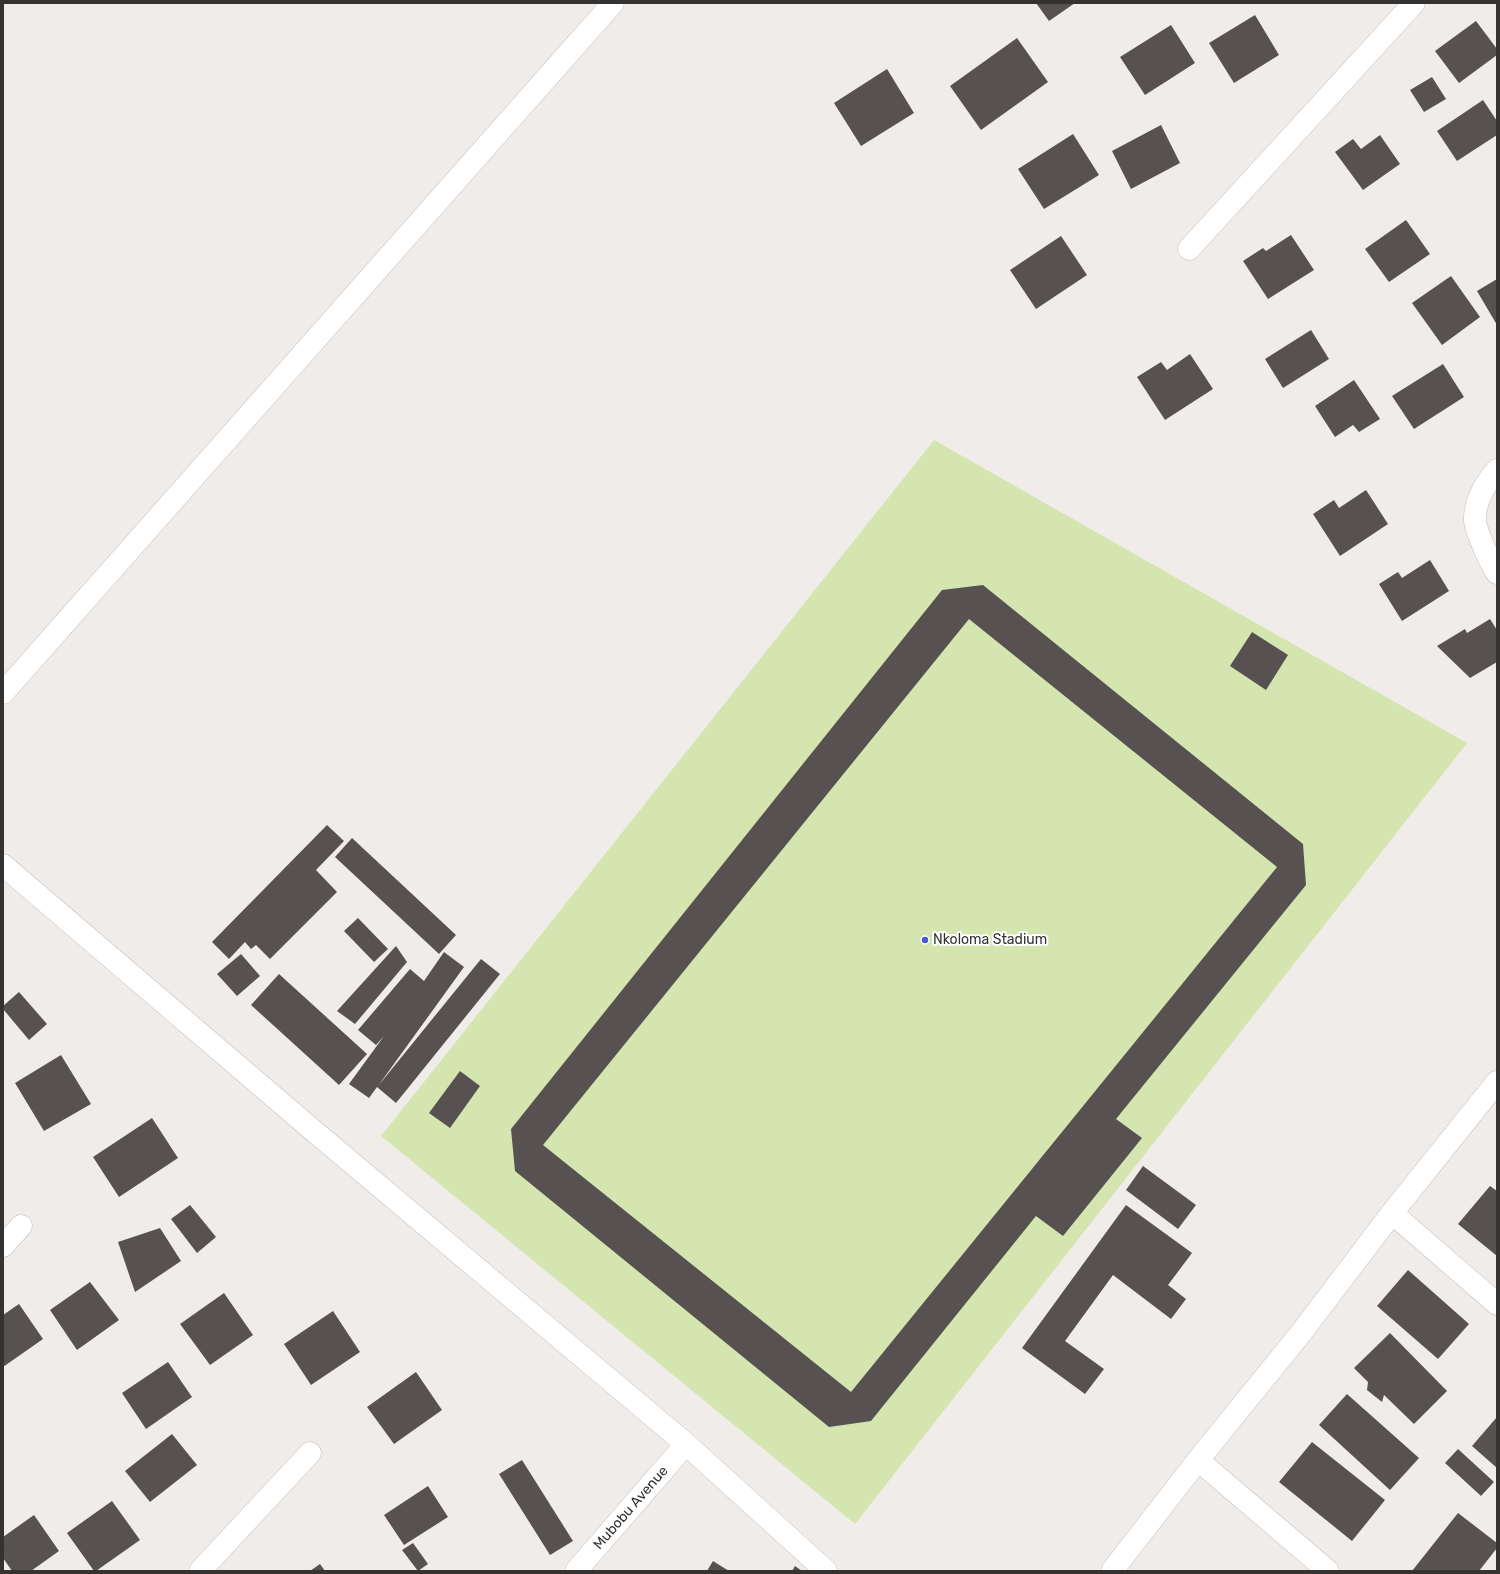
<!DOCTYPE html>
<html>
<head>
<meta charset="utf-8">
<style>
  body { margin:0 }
  #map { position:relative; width:1500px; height:1574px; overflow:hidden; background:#f0ece9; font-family:Rubik,sans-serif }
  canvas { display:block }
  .frame { position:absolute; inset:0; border:4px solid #343332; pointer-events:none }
</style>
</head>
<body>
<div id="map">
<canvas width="1500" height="1574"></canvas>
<div class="frame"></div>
</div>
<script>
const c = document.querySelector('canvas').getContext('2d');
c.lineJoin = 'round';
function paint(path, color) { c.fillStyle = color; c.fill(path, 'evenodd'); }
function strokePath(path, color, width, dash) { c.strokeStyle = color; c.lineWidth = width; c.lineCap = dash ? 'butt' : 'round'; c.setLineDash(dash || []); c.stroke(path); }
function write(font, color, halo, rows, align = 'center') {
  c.font = font + ' Rubik,sans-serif'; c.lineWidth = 4; c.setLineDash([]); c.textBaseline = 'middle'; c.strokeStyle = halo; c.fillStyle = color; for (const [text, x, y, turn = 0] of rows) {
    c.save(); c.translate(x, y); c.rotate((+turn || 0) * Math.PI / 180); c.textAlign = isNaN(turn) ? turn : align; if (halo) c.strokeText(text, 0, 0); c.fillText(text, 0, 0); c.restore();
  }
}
paint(new Path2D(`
  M934,440L1467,743L855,1524L381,1136Z`), '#d4e5af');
paint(new Path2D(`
  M1036,3H1075L1049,21Z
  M1255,15L1279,55L1234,83L1209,43Z
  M1476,21L1497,49V55L1459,83L1435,51Z
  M1171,25L1195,63L1145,95L1120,57Z
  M1017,38L1048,82L981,130L950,86Z
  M887,69L914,113L861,146L834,103Z
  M1432,77L1446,99L1424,112L1410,90Z
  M1483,100L1497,121V135L1457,161L1437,131Z
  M1161,125L1180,163L1131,189L1112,151Z
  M1073,134L1099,175L1044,209L1018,169Z
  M1380,135L1400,164L1363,190L1335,152L1353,139L1361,149Z
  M1406,220L1430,254L1389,282L1365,249Z
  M1291,235L1314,270L1268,299L1243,261L1263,248L1266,251Z
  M1061,236L1087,275L1036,309L1010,270Z
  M1451,276L1480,317L1442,345L1412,303Z
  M1497,279V325L1477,291Z
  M1311,330L1329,359L1283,388L1265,359Z
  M1190,354L1213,389L1165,420L1137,377L1161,362L1167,370Z
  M1443,364L1464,397L1414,429L1392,396Z
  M1354,380L1380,419L1359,432L1353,425L1335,437L1315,406Z
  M1366,490L1388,524L1340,556L1313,514L1334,500L1339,508Z
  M1430,560L1449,591L1402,621L1379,584L1398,572L1402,578Z
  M983,585L1303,844L1306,885L1116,1119L1142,1138L1063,1236L1036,1216L871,1421L829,1427L515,1171L511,1129L942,590ZM969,619L1277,867L851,1392L543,1145Z
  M1490,619L1497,630V662L1470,678L1437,646L1465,629L1467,633Z
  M1252,632L1288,655L1266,690L1230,666Z
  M327,825L344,841L316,870L337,892L270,959L256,945L251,949L245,942L229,959L212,942Z
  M352,838L456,935L439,954L335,857Z
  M358,918L388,949L374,962L344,931Z
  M396,946L407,962L355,1024L337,1011Z
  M444,952L464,967L378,1086L481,959L500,974L396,1103L377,1087L369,1098L349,1084L384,1036L376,1045L358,1030L410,969L424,981Z
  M241,954L260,976L237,996L217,974Z
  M279,974L367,1054L339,1085L251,1005Z
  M19,992L47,1024L29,1040L3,1009V1006Z
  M61,1055L91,1104L44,1131L15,1083Z
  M460,1071L480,1086L450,1128L429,1113Z
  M152,1118L178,1158L119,1197L93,1157Z
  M1143,1166L1196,1205L1178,1229L1126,1190Z
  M1490,1186L1497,1191V1256L1458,1224Z
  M190,1205L216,1237L197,1253L171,1219Z
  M1126,1205L1192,1253L1168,1285L1186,1299L1171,1319L1113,1275L1065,1341L1104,1369L1085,1394L1022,1348Z
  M160,1228L181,1261L135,1292L118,1242Z
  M1408,1270L1469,1324L1438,1359L1377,1306Z
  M90,1282L119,1320L77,1350L50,1310Z
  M224,1293L253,1335L210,1365L180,1324Z
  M19,1304L43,1339L3,1367V1315Z
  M333,1311L360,1352L311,1385L284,1344Z
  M1390,1333L1447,1391L1414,1424L1384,1395L1382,1402L1367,1390L1368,1382L1354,1368Z
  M168,1362L192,1397L146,1429L122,1393Z
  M416,1372L442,1410L394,1444L367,1407Z
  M1347,1394L1419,1458L1390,1490L1319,1425Z
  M1497,1417V1468L1472,1446Z
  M172,1434L197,1465L150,1502L125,1471Z
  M1312,1442L1385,1500L1352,1541L1279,1482Z
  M1458,1449L1494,1482L1481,1496L1445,1463Z
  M522,1460L573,1541L550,1555L499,1474Z
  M428,1486L448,1517L404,1545L384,1515Z
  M112,1501L140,1540L96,1571H94L67,1533Z
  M1458,1513L1497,1543V1548L1479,1571H1412Z
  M34,1515L59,1551L31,1571H12L3,1558V1537Z
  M413,1543L428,1564L418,1571L402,1550Z
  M713,1561L729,1571H707Z
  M320,1564L325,1571H310Z
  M795,1566L802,1571H792Z`), '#575251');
const street = new Path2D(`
  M1189,249L1414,3
  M1497,470C1485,483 1474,503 1475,521C1476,529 1480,538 1483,545C1487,555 1491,564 1497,573
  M3,693L613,3
  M3,865L315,1132L686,1444L826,1571
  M1392,1213L1497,1304
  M3,1246L21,1226
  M1198,1460L1328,1571
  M200,1571L310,1453
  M576,1571L686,1444
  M1112,1571L1198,1460L1301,1333L1392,1213L1497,1082`);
strokePath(street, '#c3bfbc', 23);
strokePath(street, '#fff', 22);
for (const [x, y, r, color] of [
  [925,940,4,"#4a58cd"]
]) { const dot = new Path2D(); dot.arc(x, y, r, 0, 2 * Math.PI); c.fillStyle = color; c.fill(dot); strokePath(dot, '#fff', 1.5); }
write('14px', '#343332', '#fff', [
  ["Nkoloma Stadium",933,940]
], 'left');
write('14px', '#343332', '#fff', [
  ["Mubobu Avenue",631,1508,-49]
]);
</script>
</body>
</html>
